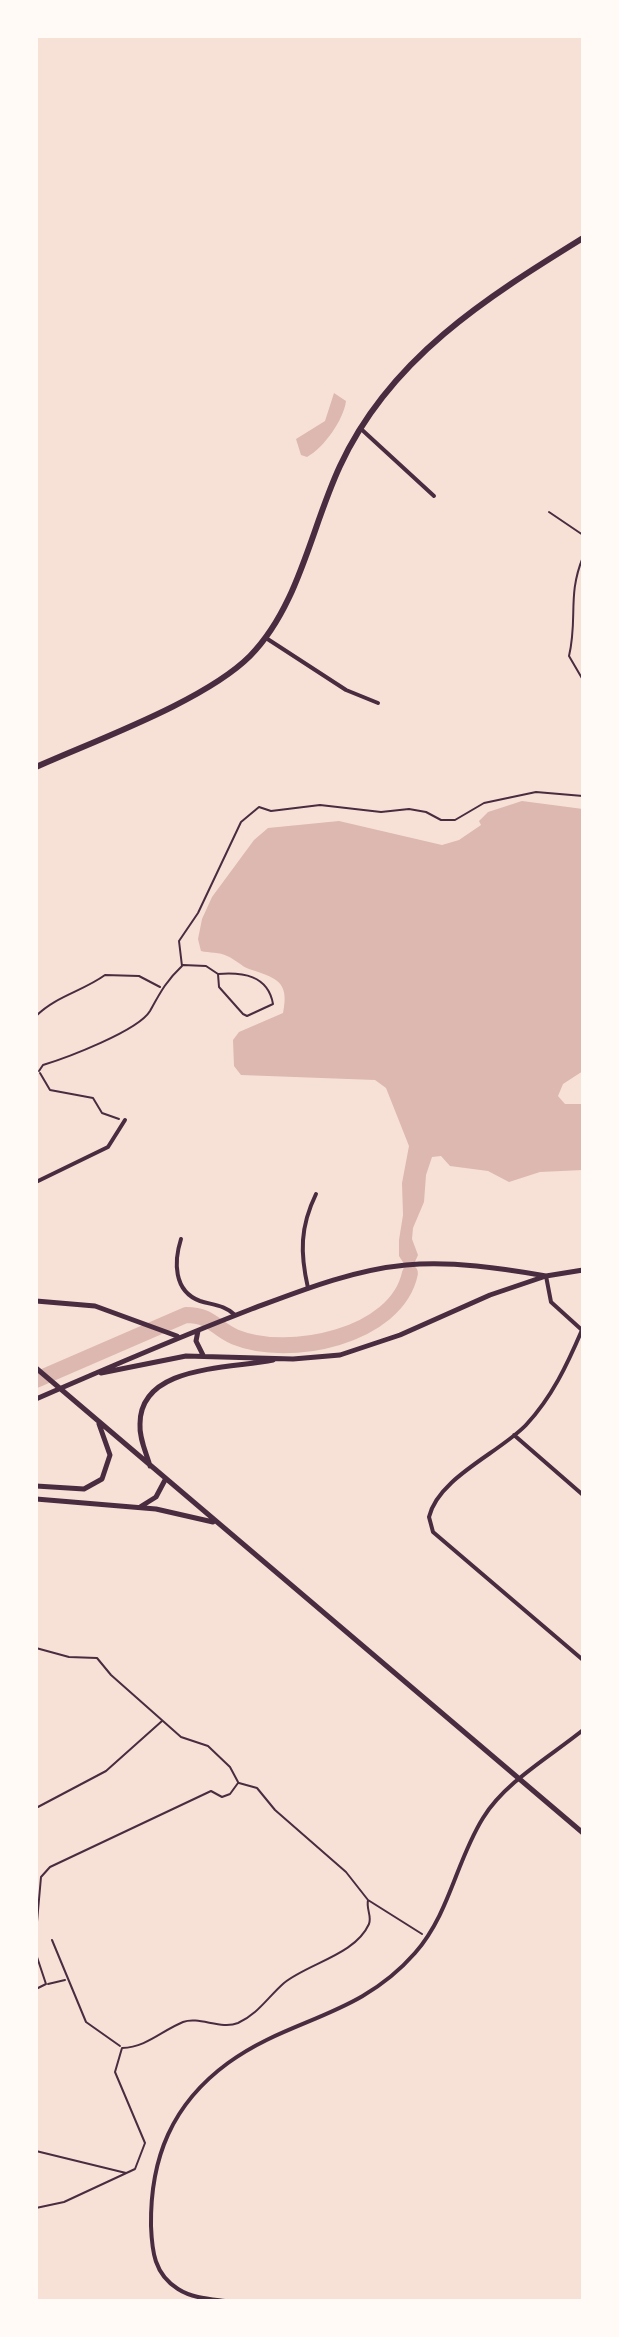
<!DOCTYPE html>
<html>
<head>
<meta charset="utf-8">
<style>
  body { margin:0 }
  #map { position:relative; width:619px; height:2337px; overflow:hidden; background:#f7e1d7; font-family:"Nunito Sans",sans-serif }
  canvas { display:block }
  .frame { position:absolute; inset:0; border:38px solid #fffaf5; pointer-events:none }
</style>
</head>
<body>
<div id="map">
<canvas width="619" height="2337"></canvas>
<div class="frame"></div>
</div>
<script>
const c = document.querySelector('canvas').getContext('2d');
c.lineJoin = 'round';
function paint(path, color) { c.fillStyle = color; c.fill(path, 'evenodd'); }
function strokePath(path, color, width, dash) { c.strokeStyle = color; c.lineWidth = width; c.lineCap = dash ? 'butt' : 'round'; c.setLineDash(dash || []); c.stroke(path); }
paint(new Path2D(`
  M334,393L346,401C344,419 324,448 307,457L301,455L296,439L325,421Z
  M522,801L583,809V1071L563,1084L558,1096L565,1104H583V1170L540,1172L509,1182L488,1171L450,1166L441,1156L432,1157L426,1175L424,1202L413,1228L412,1239L418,1255L410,1273L399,1256V1240L403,1215L402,1183L409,1146L386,1088L375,1080L241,1075L234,1066L233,1040L239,1032L283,1013C290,980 275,978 249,969C241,966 235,959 227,956C220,952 209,953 201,951L198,939L202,919L212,897L254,840L268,828L339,821L442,845L459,840L481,825L479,821L488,812Z`), '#dcb8b0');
strokePath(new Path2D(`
  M36,1380L186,1315C212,1315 214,1328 235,1337C288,1359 397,1337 410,1273`), '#dcb8b0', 16);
strokePath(new Path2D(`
  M549,512L583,535
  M583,557C567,596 578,618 569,656L583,680
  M583,711V720
  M183,965L206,966L218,974C242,972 268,975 273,1004L247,1016L243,1014L219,987L218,974
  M182,966L179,941L198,913L241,822L259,807L271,811L320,805L381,812L409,809L426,812L441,820H455L484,803L536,792L583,796
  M36,1016C56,996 83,991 105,975L139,976L160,987
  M39,1071L43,1065C66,1058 138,1031 150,1011C160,993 166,981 182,966
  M40,1073L50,1090L93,1098L102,1113L119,1119
  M36,1648L69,1657L97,1658L111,1675L181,1737L208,1746L230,1767L238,1782
  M239,1783L257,1788L275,1810L346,1872L368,1900L422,1934
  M36,1808L106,1771L162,1721
  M36,1933L41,1877L50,1867L211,1791L222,1797L230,1794L238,1783
  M52,1940L86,2022L120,2046
  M36,1954L46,1984L36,1989
  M48,1984L65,1980
  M36,2151L126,2173
  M36,2208L64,2202L135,2169L145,2143L115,2072L122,2048C147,2047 161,2031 183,2022C199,2016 221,2030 238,2023C258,2014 268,1997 284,1983C309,1963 355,1955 369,1924C372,1916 366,1909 368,1900`), '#4a2c40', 2);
strokePath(new Path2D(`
  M360,428L434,496
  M266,638L346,690L378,703
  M36,1182L108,1147L125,1120
  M181,1239C174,1261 173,1291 200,1301C213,1305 225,1305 235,1315
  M546,1276L551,1302L583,1331
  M308,1288C300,1253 300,1227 316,1194
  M582,1330C567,1365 552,1397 526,1425C499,1453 438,1478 429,1517L433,1532L583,1660
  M514,1435L583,1495
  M225,2301C209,2299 192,2298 178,2289C154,2274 152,2251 151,2226C150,2158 172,2104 228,2063C291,2017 358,2018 415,1953C450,1913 456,1861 483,1818C505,1782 551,1756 583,1730`), '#4a2c40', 4);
strokePath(new Path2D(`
  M36,1301L95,1306L177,1336
  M198,1331L196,1341L203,1355
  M36,1368L583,1833
  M101,1373L186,1356L293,1359L340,1355L400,1335L490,1295L546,1276L583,1270
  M36,1399C107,1368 177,1338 249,1310C300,1291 352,1270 406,1265C452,1261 501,1268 546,1276
  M150,1466C146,1452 139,1438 140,1424C140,1364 232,1369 273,1360
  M36,1486L84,1489L102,1479L110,1455L99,1424
  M36,1499L156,1509L213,1522
  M140,1507L156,1497L165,1480`), '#4a2c40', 5);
strokePath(new Path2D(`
  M36,767C96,740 205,701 250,656C299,606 311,528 340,466C390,358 486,298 583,238`), '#4a2c40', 6);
</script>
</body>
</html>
